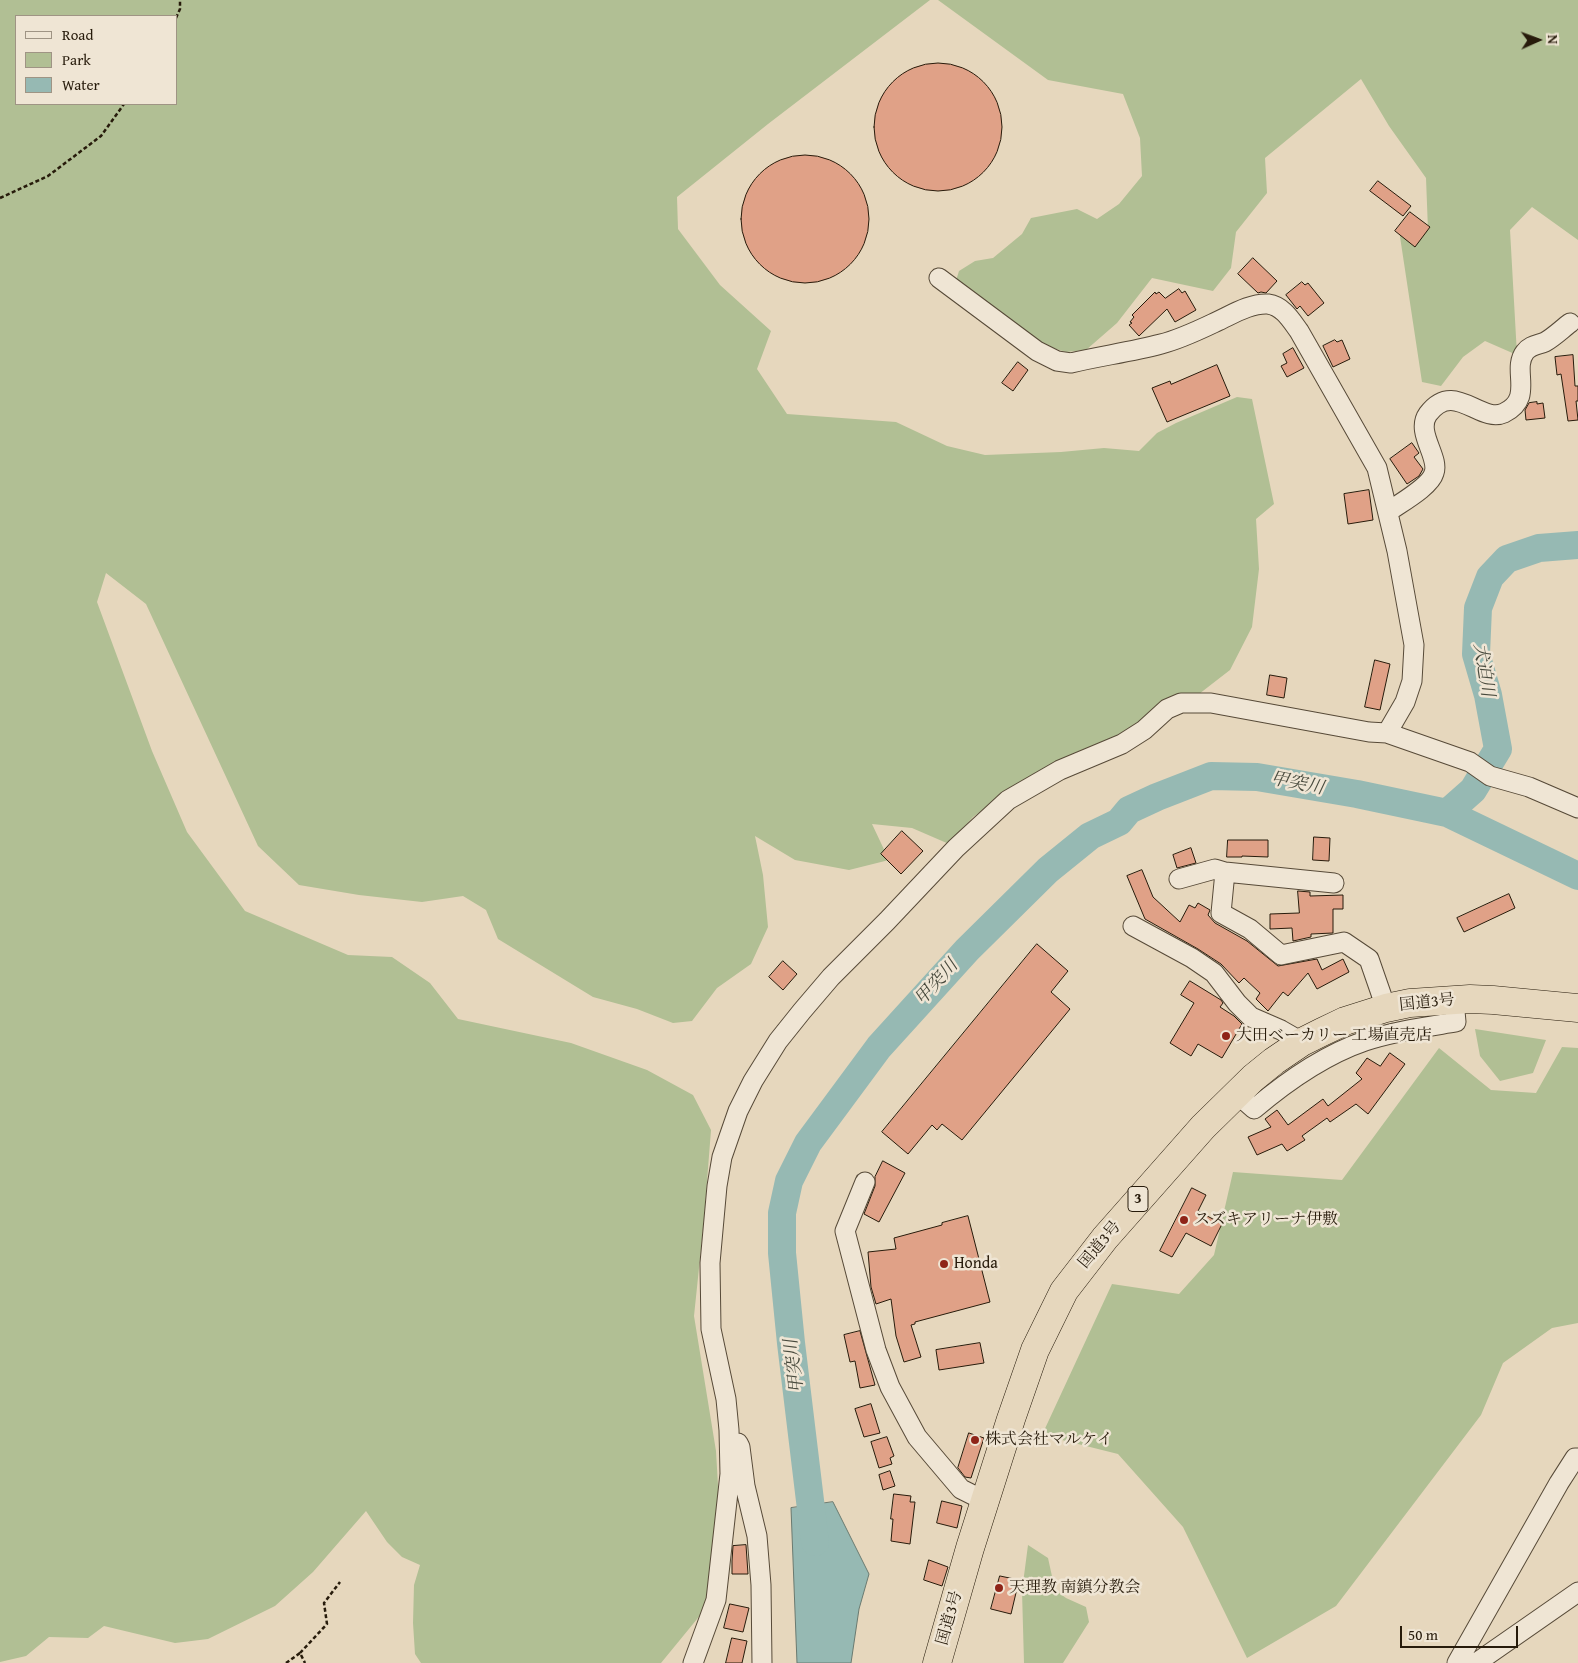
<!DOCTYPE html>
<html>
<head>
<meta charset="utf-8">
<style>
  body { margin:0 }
  #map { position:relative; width:1578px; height:1663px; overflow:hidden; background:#e6d7bd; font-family:"Gentium Book Plus",serif }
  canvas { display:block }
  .legend { position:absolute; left:15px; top:15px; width:162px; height:90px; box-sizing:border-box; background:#efe5d4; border:1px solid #9f9484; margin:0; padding:6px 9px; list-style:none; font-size:15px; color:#271b0b }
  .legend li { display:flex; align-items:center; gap:10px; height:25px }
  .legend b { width:25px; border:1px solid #9f9484 }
  .north { position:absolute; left:1513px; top:15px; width:50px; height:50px; -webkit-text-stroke:4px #efe5d4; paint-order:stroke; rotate:88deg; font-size:14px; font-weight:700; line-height:20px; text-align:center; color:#271b0b }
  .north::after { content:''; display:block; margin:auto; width:18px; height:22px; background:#271b0b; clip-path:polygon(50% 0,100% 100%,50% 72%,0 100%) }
  .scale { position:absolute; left:1400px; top:1626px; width:118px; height:22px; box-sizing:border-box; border:2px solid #271b0b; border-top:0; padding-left:6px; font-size:15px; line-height:18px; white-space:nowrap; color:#271b0b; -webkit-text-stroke:4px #efe5d4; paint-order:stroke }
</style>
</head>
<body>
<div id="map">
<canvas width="1578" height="1663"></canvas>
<ul class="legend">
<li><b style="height:6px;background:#efe5d4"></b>Road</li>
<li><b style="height:14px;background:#b1bf94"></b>Park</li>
<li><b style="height:14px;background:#96b9b3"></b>Water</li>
</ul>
<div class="north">N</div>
<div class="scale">50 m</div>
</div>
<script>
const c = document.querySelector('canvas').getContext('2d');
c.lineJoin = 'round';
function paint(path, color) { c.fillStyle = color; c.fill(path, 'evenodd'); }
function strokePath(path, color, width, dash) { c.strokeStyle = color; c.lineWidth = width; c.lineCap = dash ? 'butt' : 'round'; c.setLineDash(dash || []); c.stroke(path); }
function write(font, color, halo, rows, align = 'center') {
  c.font = font + ' "Gentium Book Plus","Noto Serif JP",serif'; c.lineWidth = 5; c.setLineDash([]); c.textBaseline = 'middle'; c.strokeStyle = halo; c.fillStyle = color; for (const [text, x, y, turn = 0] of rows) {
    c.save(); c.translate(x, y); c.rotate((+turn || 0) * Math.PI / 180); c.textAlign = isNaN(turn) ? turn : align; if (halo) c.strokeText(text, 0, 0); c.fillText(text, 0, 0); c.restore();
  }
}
paint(new Path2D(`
  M0,0H930L768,124L677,197L678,229L720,285L771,331L757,369L787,414L896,422L947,446L985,455L1061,452L1104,448L1139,451L1157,433L1176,423L1237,397L1252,399L1274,504L1256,519L1259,569L1252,627L1230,670L1199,694L1185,693L1164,703L1125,733L1079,751L1027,778L973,817L949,844L912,828L872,824L889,860L849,870L795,860L755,836L763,875L768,927L751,964L717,988L692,1021L673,1023L637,1009L593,997L498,939L486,910L463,896L422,902L359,895L299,885L258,846L146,604L106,573L97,602L152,751L187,832L245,911L348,955L392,957L430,983L458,1019L571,1043L647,1070L693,1095L711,1130L704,1220L694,1316L716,1451L720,1520V1583L702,1613L661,1663H421L415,1654L413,1623L414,1585L420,1565L402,1557L387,1542L366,1511L313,1572L275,1606L208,1639L175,1643L104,1626L88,1638L49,1637L26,1656L0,1662ZM16,16H176V104H16Z
  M938,0H1578V240L1532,207L1510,230L1517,355L1485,341L1463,357L1441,386L1422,382L1399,230H1428L1426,178L1389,126L1361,79L1265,158L1267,193L1236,232L1231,268L1213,291L1152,278L1117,323L1086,350L1066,352L1053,348L1039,341L955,284L959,271L975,261L993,258L1022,234L1031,218L1077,209L1097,219L1119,204L1142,176L1140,138L1123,94L1048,80Z
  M1475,1029L1546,1040L1533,1073L1500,1081L1480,1056Z
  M1562,1047L1578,1048V1323L1552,1328L1503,1363L1481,1415L1336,1606L1247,1658L1183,1527L1118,1454L1042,1435L1112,1284L1179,1294L1214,1255L1233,1172L1342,1180L1439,1048L1491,1090L1536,1093Z
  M1028,1545L1048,1558L1055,1590L1066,1598L1086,1607L1089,1622L1063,1663H1024L1022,1591Z`), '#b1bf94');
const water = new Path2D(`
  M833,1502L869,1574L859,1609L851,1663H797L791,1508Z`);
paint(water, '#96b9b3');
strokePath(water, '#6a7a70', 1);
strokePath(new Path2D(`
  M1447,813L1473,790L1498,749L1488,695L1476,654L1478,608L1490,577L1507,559L1539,548L1578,545
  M815,1542L791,1343L782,1253V1213L789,1181L808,1143L879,1047L967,950L1048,870L1090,836L1119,822L1129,810L1157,797L1211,776L1257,777L1357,794L1447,813L1578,876`), '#96b9b3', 28);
const building = new Path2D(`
  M874 127a64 64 0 1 1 128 0a64 64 0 1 1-128 0Z
  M741 219a64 64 0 1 1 128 0a64 64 0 1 1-128 0Z
  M1378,181L1411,206L1403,216L1370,191Z
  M1410,212L1430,227L1415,247L1395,231Z
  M1253,258L1277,281L1266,293L1261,292L1258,293L1238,274Z
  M1302,282L1305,285L1308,283L1324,303L1308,316L1300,306L1297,309L1286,295Z
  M1179,289L1182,293L1185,291L1196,310L1175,322L1167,309L1139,336L1129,325L1132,323L1130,322L1134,317L1132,315L1155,292L1156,294L1159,292L1165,298Z
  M1335,340L1337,342L1342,340L1350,359L1333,367L1323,346Z
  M1293,348L1304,368L1287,377L1281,366L1287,363L1283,354Z
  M1573,355L1575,386H1578V401H1576L1578,420L1568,421L1561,374L1557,375L1555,357Z
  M1018,362L1028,370L1013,391L1002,383Z
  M1217,365L1230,396L1167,422L1152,388L1170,381L1171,384Z
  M1537,402V404L1543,403L1545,418L1526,420L1525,410L1529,403Z
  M1412,443L1419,453L1414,457L1423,469L1419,476L1407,484L1390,459Z
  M1369,490L1373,520L1348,524L1344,494Z
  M1375,660L1390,664L1380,710L1365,707Z
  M1270,675L1287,678L1284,698L1267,695Z
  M902,831L923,851L901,874L881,854Z
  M1314,837L1330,838L1329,861L1313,860Z
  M1228,840H1268V857L1242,856V857H1227Z
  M1191,848L1196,863L1177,868L1173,855Z
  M1142,870L1153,897L1180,922L1189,905L1195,908L1198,903L1210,910L1208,915L1215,923L1247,941L1278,966L1317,959L1322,970L1343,959L1349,972L1317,989L1308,973L1288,996L1283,992L1268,1011L1256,999L1260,993L1244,978L1239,983L1221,964L1198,949L1145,919L1127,876Z
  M1298,891L1310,892V896L1343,895V909H1333V933L1311,934V937L1293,941L1292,928L1270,929V914L1299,913Z
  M1509,894L1515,908L1464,932L1457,918Z
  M1037,944L1068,971L1051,992L1070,1009L962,1140L942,1124L937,1130L932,1125L908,1154L882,1132Z
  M783,961L797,974L783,990L769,977Z
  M1190,981L1221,1000L1223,1003L1220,1007L1234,1016L1242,1024L1222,1058L1198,1044L1191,1056L1170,1043L1194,1003L1181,995Z
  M1390,1053L1405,1064L1368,1114L1356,1104L1330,1122L1327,1118L1302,1136L1305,1140L1287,1151L1282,1144L1257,1155L1248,1137L1271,1127L1265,1119L1277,1110L1288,1125L1323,1099L1328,1106L1362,1079L1356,1073L1367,1058L1380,1066Z
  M883,1161L905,1173L879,1222L864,1214L875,1186V1177Z
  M1192,1188L1206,1195L1198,1211L1222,1224L1211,1246L1186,1233L1172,1257L1160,1251Z
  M968,1216L990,1302L915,1322V1324L911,1325L921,1357L904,1362L896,1336L891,1299L876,1304L871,1287L868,1252L896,1249L894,1238L942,1225V1223Z
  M860,1331L875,1385L860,1388L855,1361L850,1362L844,1335Z
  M980,1343L984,1363L939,1370L936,1350Z
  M871,1404L880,1433L864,1437L855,1409Z
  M969,1433L984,1438L971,1478L965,1477L958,1468Z
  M887,1437L894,1456L890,1458L892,1464L879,1468L871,1442Z
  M890,1471L895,1486L883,1490L879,1475Z
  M894,1494L911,1496L910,1502H915L910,1544L891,1541L893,1519H891Z
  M942,1501L962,1506L957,1528L937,1523Z
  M746,1545L748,1574H732V1561L733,1546Z
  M929,1560L948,1567L942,1586L924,1580Z
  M1000,1576L1019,1580L1011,1614L991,1609Z
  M730,1604L749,1608L743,1632L724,1628Z
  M732,1638L747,1641L742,1663H726Z`);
paint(building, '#e0a187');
strokePath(building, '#271b0b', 1);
const minor = new Path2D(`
  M939,278L1037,351L1057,361L1071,363C1100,356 1131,352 1161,344C1181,339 1199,330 1218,321C1233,314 1251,303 1268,304C1283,306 1291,320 1299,331L1377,468L1397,551L1414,645L1412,681L1405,702L1387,733
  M1388,512C1400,503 1430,487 1434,473C1440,457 1415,432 1428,414C1454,379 1480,424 1504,413C1535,398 1511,370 1525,352C1530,345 1538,345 1545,342C1554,337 1562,329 1570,323
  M1179,879L1215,869L1225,872
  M1334,883L1225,872L1221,913L1250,929L1281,955L1344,942L1369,959L1386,1008
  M1133,926L1192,958L1214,973L1237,1003L1251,1017L1281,1030L1302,1042
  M1237,1094L1254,1109C1287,1081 1324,1055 1365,1041C1395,1031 1426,1027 1456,1022L1454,1000
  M865,1182L845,1231L876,1350L890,1387L917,1437L961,1489L985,1501
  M738,1443L740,1447L745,1486L757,1536L761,1585L762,1663
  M693,1663L716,1600L730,1474L729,1430L726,1399L711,1329L710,1263L717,1186L722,1157L738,1111L753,1081L778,1041L802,1011L831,977L887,921L956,848L1008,800L1060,770L1122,744L1144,730L1167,709L1181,703H1211L1369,732L1387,733L1470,762L1490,776L1529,787L1578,808
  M1457,1663L1559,1483L1575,1458H1578
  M1476,1663L1578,1592`);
const trunk = new Path2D(`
  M937,1663L970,1548L1011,1419L1035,1350L1064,1291L1105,1238L1203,1127L1253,1078L1274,1061L1302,1042L1322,1032L1345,1021L1386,1008L1410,1003L1470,999L1493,1000L1578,1008`);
strokePath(minor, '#574a38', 21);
strokePath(trunk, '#271b0b', 29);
strokePath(new Path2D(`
  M176,18L180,9V0
  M0,198L48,176L101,136L124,104
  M300,1653L327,1624L324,1603L340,1582
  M286,1663L300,1653L305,1663`), '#271b0b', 2.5, [4, 2.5]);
strokePath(minor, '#efe5d4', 19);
strokePath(trunk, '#e6d7bd', 28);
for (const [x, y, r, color] of [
  [1226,1036,5,"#8f2418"],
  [1184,1220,5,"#8f2418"],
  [944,1264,5,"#8f2418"],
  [975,1440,5,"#8f2418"],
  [999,1588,5,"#8f2418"]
]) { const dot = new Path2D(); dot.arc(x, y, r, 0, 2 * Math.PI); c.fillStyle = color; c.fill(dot); strokePath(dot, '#efe5d4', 2); }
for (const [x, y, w] of [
  [1138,1199,20]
]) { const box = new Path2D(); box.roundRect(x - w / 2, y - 12.5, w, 25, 4); c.fillStyle = '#efe5d4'; c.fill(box); strokePath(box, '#271b0b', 1); }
write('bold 15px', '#271b0b', null, [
  ["3",1138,1199]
]);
write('16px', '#271b0b', '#efe5d4', [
  ["国道3号",1427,1003,-6],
  ["国道3号",1100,1245,-50],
  ["国道3号",950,1618,-74]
]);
write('16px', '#271b0b', '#efe5d4', [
  ["大田ベーカリー 工場直売店",1236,1036],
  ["スズキアリーナ伊敷",1194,1220],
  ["Honda",954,1264],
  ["株式会社マルケイ",985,1440],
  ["天理教 南鎮分教会",1009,1588]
], 'left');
write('italic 18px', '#484a3d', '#efe5d4', [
  ["犬迫川",1483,670,81],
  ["甲突川",1297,784,11],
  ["甲突川",937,983,-48],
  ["甲突川",795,1366,-97]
]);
</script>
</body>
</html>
